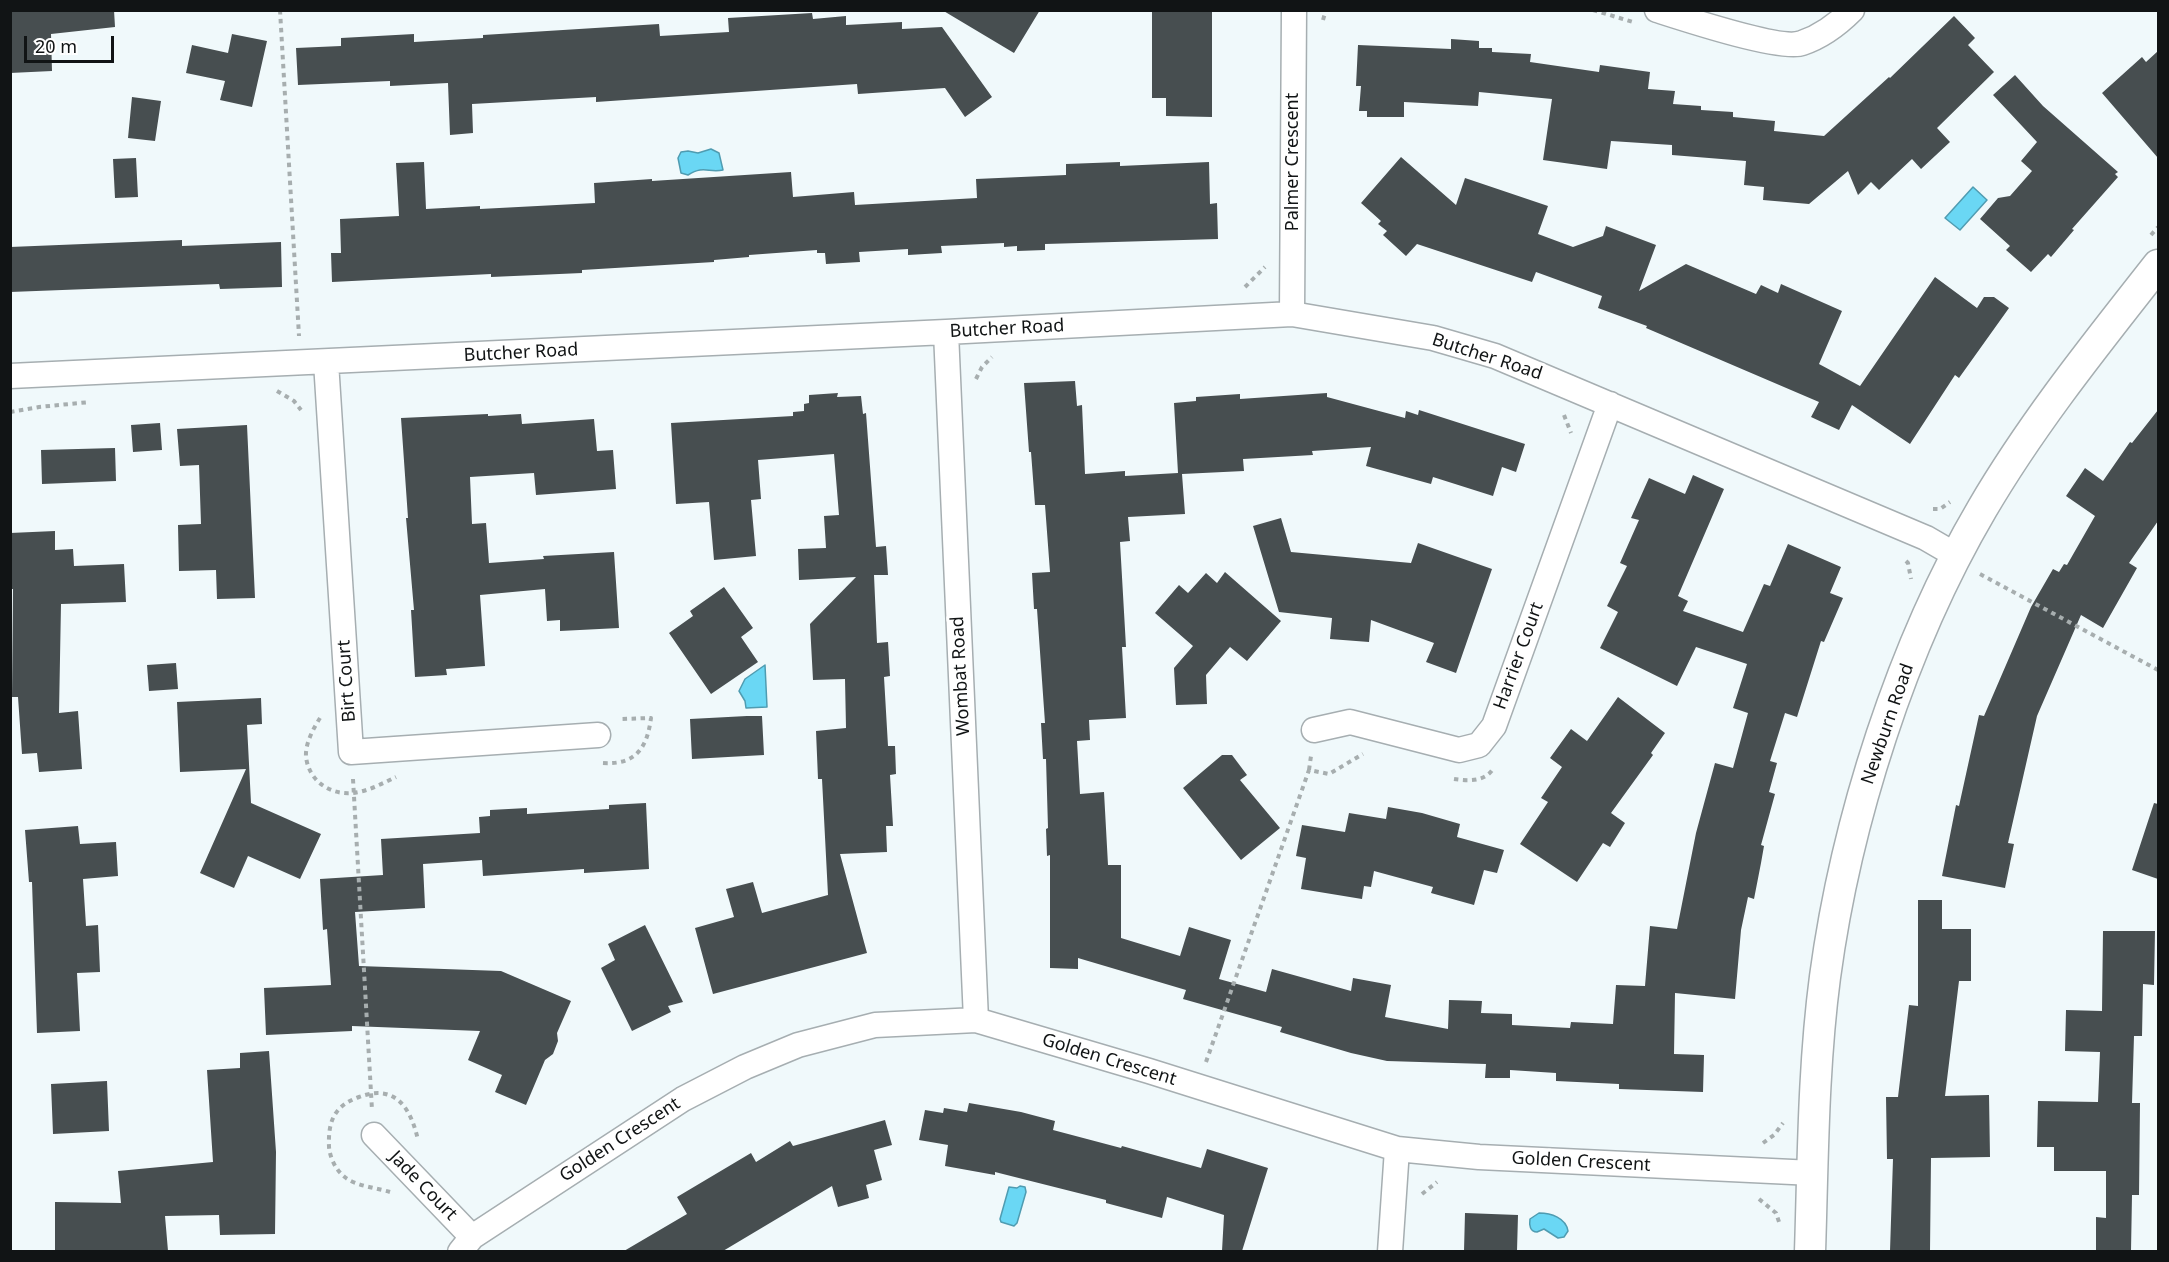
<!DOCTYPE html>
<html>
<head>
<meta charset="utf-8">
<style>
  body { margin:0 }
  #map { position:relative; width:2169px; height:1262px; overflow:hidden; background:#f0f9fb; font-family:"Noto Sans",sans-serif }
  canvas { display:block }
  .frame { position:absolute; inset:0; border:12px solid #111415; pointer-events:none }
  .scale { position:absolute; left:24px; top:36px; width:90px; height:27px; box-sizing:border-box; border:3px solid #111415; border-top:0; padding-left:8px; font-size:18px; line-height:21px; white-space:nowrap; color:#111415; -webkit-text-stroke:4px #fff; paint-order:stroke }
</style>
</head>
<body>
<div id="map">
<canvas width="2169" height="1262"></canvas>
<div class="frame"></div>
<div class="scale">20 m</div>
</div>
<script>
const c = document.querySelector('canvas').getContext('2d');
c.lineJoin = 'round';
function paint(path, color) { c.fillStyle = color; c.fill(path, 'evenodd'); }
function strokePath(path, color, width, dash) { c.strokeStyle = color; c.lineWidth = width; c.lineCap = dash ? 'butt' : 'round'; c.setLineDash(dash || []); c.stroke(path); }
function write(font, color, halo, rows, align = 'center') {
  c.font = font + ' "Noto Sans",sans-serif'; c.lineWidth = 6; c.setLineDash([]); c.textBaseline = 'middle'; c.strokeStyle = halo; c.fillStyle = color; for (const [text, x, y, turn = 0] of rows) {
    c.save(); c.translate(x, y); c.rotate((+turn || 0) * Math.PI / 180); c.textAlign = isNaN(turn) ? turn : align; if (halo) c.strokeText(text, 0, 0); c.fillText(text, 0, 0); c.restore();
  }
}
const water = new Path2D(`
  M711,149L719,153L723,170C708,173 704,165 688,175L681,173L678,158L681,152L688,151L698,153Z
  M1973,187L1987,200L1960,230L1945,218Z
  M765,665L767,707L746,708L745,701L739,691L745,679Z
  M1020,1186L1025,1187L1026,1192L1017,1223L1014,1226L1001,1222L1000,1219L1009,1187L1017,1188Z
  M1539,1213C1551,1213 1566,1218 1568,1231L1564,1237L1558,1238L1544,1229L1537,1232C1530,1232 1529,1225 1530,1219Z`);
paint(water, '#6ad7f4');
strokePath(water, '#4f9cb1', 1.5);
paint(new Path2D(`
  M10,10H114L115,27L51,34L52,71L10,73Z
  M942,10H1040L1014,53Z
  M1152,10H1212V117L1166,116V98H1152Z
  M812,13L813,19L846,16V25L902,22V29L942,27L992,97L965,117L945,88L858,94L857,84L596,102V97L472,104L473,133L450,135L448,83L390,86V81L298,85L296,48L341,46V38L414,34V42L483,38V35L659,24L660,36L729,32L728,18Z
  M1954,16L1975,38L1968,45L1994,72L1937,128L1950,142L1921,169L1912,159L1879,190L1871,182L1858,195L1848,171L1809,204L1763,200L1764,187L1744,185L1746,161L1672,155V145L1611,141L1607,169L1543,160L1552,99L1479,92L1478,106L1404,102V117H1367V111H1359L1361,86H1356L1358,45L1451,49V39L1479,41V48H1492V52L1531,54L1530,62L1599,72L1600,65L1650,72L1648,89L1675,91L1673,104L1701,106V110L1733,112V117L1775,121L1774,131L1824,136L1889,77L1890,78Z
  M232,34L267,41L252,107L220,100L225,81L186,73L192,45L228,53Z
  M2158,51V158L2102,93L2142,57L2146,62Z
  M2015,75L2043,106L2118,172L2115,174L2118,177L2072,229L2074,230L2051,257L2048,254L2031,272L2006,250L2010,246L1980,219L1998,198L2010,196L2032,171L2021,161L2037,142L1993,95Z
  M132,97L161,101L155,141L128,138Z
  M1401,157L1456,205L1465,178L1548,206L1538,234L1573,247L1603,236L1606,226L1656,245L1639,291L1686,264L1756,294L1761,285L1778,293L1781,284L1842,311L1819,364L1860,386L1935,277L1977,308L1984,297H1994L2009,308L1959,378L1955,375L1910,444L1852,405L1839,430L1811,417L1819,402L1646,328L1647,326L1598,308L1602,296L1536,272L1532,282L1417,244L1406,256L1383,235L1387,231L1378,224L1381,221L1361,203Z
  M136,158L138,197L115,198L113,159Z
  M424,162L426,209L480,206V209L595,203L594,183L652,179V181L791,172L793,197L854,192L855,205L977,198L976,179L1066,175V164L1120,162V166L1209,162L1210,204L1217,203L1218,239L1045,244V250L1017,251V246L1004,247V243L941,246L942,253L908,255V249L859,252L860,262L826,264L825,253H817V250L749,255V257L714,260V262L582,270V273L491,277V274L332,282L331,253H341L340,219L399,216L396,163Z
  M182,240V246L281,242L282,287L220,289L219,284L10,292V247Z
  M1075,381L1077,406L1082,405L1085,474L1125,471V476L1178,473L1174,403L1196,401V397L1240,394V399L1327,393V397L1405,418L1406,411L1418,415L1419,410L1525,444L1516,472L1502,467L1493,496L1433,477L1431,484L1366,466L1371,447L1312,451L1313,455L1243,459L1244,471L1182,474L1185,514L1128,517L1130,541L1120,542L1126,647H1122L1126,718L1089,720L1090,740L1077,741L1080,794L1104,792L1108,865H1121V938L1180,956L1189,927L1231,940L1219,979L1266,992L1272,969L1351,991L1353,978L1391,985L1385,1017L1448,1029L1449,1000L1482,1001L1481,1013L1512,1014V1025L1570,1028L1571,1022L1613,1024L1616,985L1645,986L1650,926L1677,929L1696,833L1715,763L1733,768L1748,713L1733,708L1747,664L1696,647L1677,686L1600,648L1618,612L1607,606L1627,566L1620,563L1639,520L1631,518L1649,478L1685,494L1693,475L1724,489L1678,596L1688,601L1683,611L1743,632L1764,584L1770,586L1788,544L1841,567L1830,593L1843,598L1824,642L1821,641L1797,717L1785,713L1770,761L1777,763L1769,792L1775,794L1761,845L1764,846L1761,863L1754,899L1748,897L1741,930L1735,999L1675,993L1674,1054L1704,1055L1703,1092L1619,1089V1084L1556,1081V1073L1510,1070V1078H1485L1486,1064L1387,1061L1351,1053L1280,1032L1282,1027L1183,999L1186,990L1078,958V969L1050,968V855L1047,856L1046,829L1048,828L1046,759H1043L1041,723H1045L1037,609H1034L1032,573L1050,572L1045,505H1035L1031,452H1029L1024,383Z
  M838,393L837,397L861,396L863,414L866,413L876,547L886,546L888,575H874L877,643L888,642L890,676L884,677L888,746H895L896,774L890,775L893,826H886L887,852L840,854L867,953L713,994L695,928L734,917L726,889L753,882L762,913L828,895L822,779H818L816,731L846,728L845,679L813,680L810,624L856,577L799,580L798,549L826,548L824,516L839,515L834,454L758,460L761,499L751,500L756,556L714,560L709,502L676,504L671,423L793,416V412L804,411V404L809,403V395Z
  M2158,410V521L2129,563L2137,568L2103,628L2081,615L2037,716L2008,843L2014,844L2005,888L1942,876L1956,805L1959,806L1979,715L1984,716L2031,607L2053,569L2059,572L2064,564L2067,565L2095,516L2066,496L2085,468L2103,481L2130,442L2132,443Z
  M488,414V416L521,414L522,424L594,419L597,451L613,450L616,489L536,495L534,473L470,477L472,524L486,523L489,563L544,559L543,556L614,552L619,628L560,631V620L547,621L545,589L480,595L485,666L446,669L447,675L415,677L411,610H414L406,518H408L401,418Z
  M160,423L162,450L133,452L131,425Z
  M247,425L255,598L217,599L216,570L179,571L178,525L201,524L199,465L180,466L177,429Z
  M115,448L116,481L42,484L41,450Z
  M1281,518L1291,552L1411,563L1418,543L1492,569L1456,673L1426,662L1434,643L1371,620L1369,642L1330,639L1332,618L1279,612L1253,526Z
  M55,531V550L73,549L74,566L124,564L126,602L61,604L59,713L78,711L82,769L39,772L37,753L22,754L18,697H12L13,589H10V533Z
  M1225,572L1281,621L1247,661L1230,647L1206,675L1207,704L1176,705L1174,668L1193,646L1155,613L1179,585L1188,593L1206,573L1217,583Z
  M724,587L753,628L741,637L758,662L711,694L669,633L693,616L690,611Z
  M176,663L178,689L149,691L147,665Z
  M1618,697L1665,733L1651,753L1653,755L1611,813L1625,823L1610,847L1603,843L1577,882L1520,844L1548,802L1541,798L1562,767L1550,758L1571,729L1587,741Z
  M261,698L262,724L247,725L251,803L321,834L300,879L248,856L234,888L200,873L246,769L180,772L177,702Z
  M747,716H762L764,755L692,759L690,719Z
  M1222,755H1232L1247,775L1240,780L1280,828L1241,860L1183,788Z
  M646,803L649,869L584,873V869L483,876L482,860L423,864L425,908L355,912L359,966L501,971L571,1001L557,1033L558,1041L553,1054L545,1060L526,1105L495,1092L502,1075L468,1060L480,1031L352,1026V1031L266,1035L264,988L331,985L327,929L323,930L320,879L383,875L381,839L480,833L479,817L490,816V810L527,808V814L609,809V805Z
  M2154,803L2158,804V879L2132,870Z
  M1388,807L1422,813L1460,824L1457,837L1504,850L1497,873L1484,870L1474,905L1431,893L1433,887L1374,871L1371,887L1364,886L1362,899L1301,889L1306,858L1296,856L1302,825L1345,832L1349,813L1386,819Z
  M78,826L80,844L116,842L118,876L83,879L86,926L98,925L100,972L77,973L80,1031L37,1033L32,882H29L25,830Z
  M1918,900H1942V929H1971V981H1959L1945,1096L1989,1095L1990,1157L1931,1158L1930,1251H1890L1893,1159H1887L1886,1097H1898L1909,1005L1918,1006Z
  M645,925L683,1002L668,1006L671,1012L632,1031L601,968L615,960L608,944Z
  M2103,931H2155L2154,985L2143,984L2142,1036H2134L2132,1103H2140L2139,1195H2132L2131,1251H2096V1217L2106,1218V1171H2054V1147H2037L2038,1101L2098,1102L2100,1052L2065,1051L2066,1010L2102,1011Z
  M269,1051L276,1152L275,1234L220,1235L219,1215L165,1216L168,1251H55V1202L121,1203L118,1171L213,1162L207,1070L240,1068V1053Z
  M107,1081L109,1131L53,1134L51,1084Z
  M969,1103L1021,1112L1055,1121L1053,1130L1121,1148L1122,1146L1201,1168L1207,1149L1268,1168L1242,1251H1222L1224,1215L1167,1197L1162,1218L1106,1203V1200L995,1172V1175L945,1166L948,1145L919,1140L925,1110L943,1113L944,1108L967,1112Z
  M885,1120L892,1145L874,1150L882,1180L866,1185L869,1198L838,1207L832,1186L723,1251H624L687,1214L677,1197L751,1153L756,1162L790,1141L793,1146Z
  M1465,1213L1518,1215L1517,1251H1464Z`), '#474e50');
const minor = new Path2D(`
  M1657,10C1682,18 1782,51 1802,43C1820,37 1838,24 1852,10
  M1292,314L1294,10
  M946,332L976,1020
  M326,362L351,752L598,735
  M10,376L946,332L1292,314L1433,338L1495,356L1926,538L1957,556
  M1314,730L1350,722L1459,750L1479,745L1494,726L1610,404
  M374,1135L472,1237
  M460,1252L472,1237L683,1099L745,1067L798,1045L875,1025L976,1020L1149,1071L1397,1149L1479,1157L1813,1173
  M1390,1252L1397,1149`);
const tertiary = new Path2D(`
  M1810,1252C1813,1160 1813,1068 1825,977C1846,821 1902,645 1982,509C2033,422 2096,344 2158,265`);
strokePath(minor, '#a6aeb1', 27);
strokePath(tertiary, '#a6aeb1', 33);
strokePath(new Path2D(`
  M280,10L299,336
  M1593,10L1633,22
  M1323,20L1326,10
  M2151,235L2158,227
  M1245,287L1265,267
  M976,379L982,367L992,357
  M277,391L294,401L301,410
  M10,412L39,407L90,402
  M1564,415L1571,433
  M1933,509H1940L1950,502
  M1906,561L1908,563L1911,579
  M1980,574L2158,670
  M320,718C313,729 305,744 306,757C309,781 330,795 352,793C367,792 383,783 396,777
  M603,763C636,765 647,748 651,718L621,719
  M1309,770L1311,756
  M353,779L372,1110
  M1454,779C1467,781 1485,782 1493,769
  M1206,1062L1309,770L1329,774L1363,754
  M1763,1143L1774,1135L1783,1123
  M390,1192C377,1188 357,1186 346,1178C336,1171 330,1158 329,1147C328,1121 334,1106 359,1097C396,1083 411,1109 418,1140
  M1422,1194L1437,1182
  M1759,1199L1776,1213L1779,1222`), '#a7aeaf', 4, [4.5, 4.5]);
strokePath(minor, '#fff', 24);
strokePath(tertiary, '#fff', 30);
write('18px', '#111415', '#fff', [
  ["Palmer Crescent",1293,162,-90],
  ["Butcher Road",1007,329,-3],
  ["Butcher Road",521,353,-3],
  ["Butcher Road",1487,357,18],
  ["Harrier Court",1519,656,-70],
  ["Wombat Road",961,676,-93],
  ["Birt Court",347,681,-94],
  ["Newburn Road",1888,724,-71],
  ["Golden Crescent",1109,1060,17],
  ["Golden Crescent",620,1140,-33],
  ["Golden Crescent",1581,1162,3],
  ["Jade Court",423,1186,46]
]);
</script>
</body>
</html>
